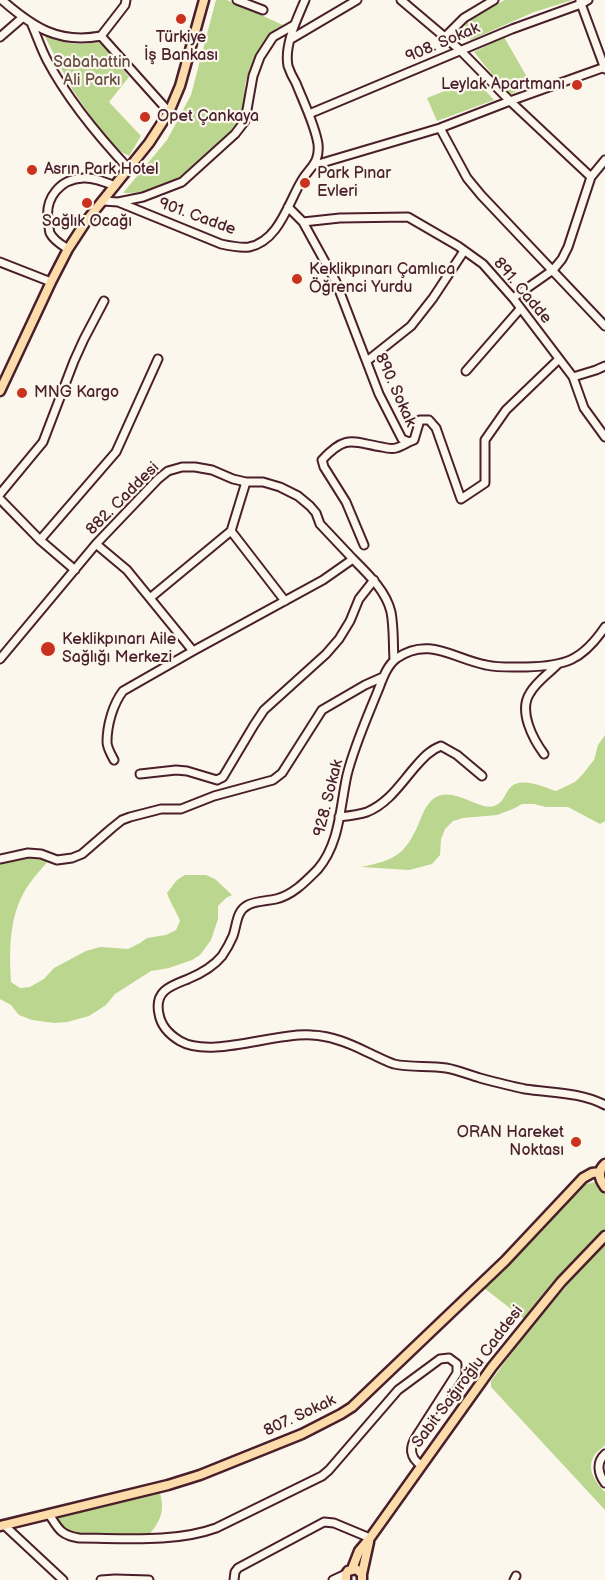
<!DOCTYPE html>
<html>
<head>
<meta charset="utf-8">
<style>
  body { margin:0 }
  canvas { display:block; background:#fbf7ec }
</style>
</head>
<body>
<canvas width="605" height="1580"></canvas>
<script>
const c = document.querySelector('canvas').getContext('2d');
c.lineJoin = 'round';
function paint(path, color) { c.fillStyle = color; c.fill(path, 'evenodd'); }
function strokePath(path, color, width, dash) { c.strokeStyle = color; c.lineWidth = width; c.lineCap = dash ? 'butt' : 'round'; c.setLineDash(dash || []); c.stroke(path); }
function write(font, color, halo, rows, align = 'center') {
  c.font = font + ' "Balsamiq Sans",sans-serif'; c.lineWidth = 4.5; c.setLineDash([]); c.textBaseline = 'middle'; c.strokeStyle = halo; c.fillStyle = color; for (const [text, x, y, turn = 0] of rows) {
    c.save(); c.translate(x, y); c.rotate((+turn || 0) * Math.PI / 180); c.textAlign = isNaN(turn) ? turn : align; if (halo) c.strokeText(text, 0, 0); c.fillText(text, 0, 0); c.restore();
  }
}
paint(new Path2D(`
  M216,0H227L283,25C279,27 275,29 272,32C263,39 247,74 245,85C244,94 246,104 243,112C240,122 231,131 224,138C197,167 165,195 123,193L167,140L191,95Z
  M505,0H573L534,12L471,40C464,35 464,30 466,22L482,11Z
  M48,35C63,44 83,47 99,40L129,77L109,102L141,136L129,156L116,149L98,127L72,89L45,37Z
  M504,37L531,84L509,95L474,52Z
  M475,79L494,100L437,121L427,98Z
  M605,735V821L600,824L568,807H546L534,804H522L513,809L497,815L463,818L453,821L445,829L441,839L440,855L432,864L409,870L361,867C395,860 405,855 419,823C422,815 426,805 433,799C452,784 478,811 494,806C503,803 504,796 509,789C519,775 544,787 556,791L575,782L582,775L594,760L598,745Z
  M28,853L51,858C44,866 36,874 30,883C9,911 9,948 11,982L20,988L30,987L44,979L54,968L86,951L100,947L128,949L140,943L147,938L166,935L176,930L180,921C176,910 170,903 167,893L177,880L185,875H206L215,879L232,895L226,898L218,906V919L211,940L200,955L192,960L169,968L151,971L115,994L106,1005L89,1016L67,1022L54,1023L32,1020L19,1015L11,1005L0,999V859Z
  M601,1181L605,1187V1230L600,1242L528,1322L480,1285L581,1185Z
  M605,1243V1445C602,1448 596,1452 594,1456C586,1469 596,1483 605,1492V1510L491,1387V1381L535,1321Z
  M158,1487C166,1509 162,1520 147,1537H71L49,1514Z`), '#bbd68e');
const minor = new Path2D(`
  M2,0C33,27 58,44 101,36L125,5L126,0
  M237,0L263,10
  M401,0L460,50L510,101L591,177
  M580,1L605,69
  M32,25C37,36 41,49 47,60C68,100 98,136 129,169
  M101,36L169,112
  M446,36L464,18L494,0
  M0,37L22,18
  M291,39L357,0
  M309,114L512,29L581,4L588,0
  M440,128L467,178L481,195L605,326
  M315,165L440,128L510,101L605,67
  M103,201L118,202L221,244C230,246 240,248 249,247C279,241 288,203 302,180C310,167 320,163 318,144C315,125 303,101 296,83C293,78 290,72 288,66C284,45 297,19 305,0
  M118,202L143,197L182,182L235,134L245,121L253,76L260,57L273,37L294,25
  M288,207L303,222L336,282L379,394L402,439L409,442L414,440L420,420H429L436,428L461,499L485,483V440L506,410L559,359
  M303,222L340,218L408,217L458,246L483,264L513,298L573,377L584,408L605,437
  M68,249C62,245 54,241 50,233C49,230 49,224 48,220C45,198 60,179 83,178C93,177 105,182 115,186
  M0,262L51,282
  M513,298L553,270L562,259L568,247L591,177L605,160
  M367,361L411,326L433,298L464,251
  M466,371L520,309
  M573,377L596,370L605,366
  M0,494L43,442L74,361L84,339L104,301
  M0,499L40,540L75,570
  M231,531L285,601
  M40,540L116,452L158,359
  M96,544L127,570L193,651
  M364,545L346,502L324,467L322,460C346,434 352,442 382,447C386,448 392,449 396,448C400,447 405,444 409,442
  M150,598L231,531L246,482
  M605,627C582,661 565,666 526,667C513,667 499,668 486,665C454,659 429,636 397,658C386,666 382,681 377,693C366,720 354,747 347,775C340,807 340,843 318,869C306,881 293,895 276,899C267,901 256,901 248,905C236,911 237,925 233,936C230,943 226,950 222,956C213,967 200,974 188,979C170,986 154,991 159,1014C161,1026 170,1035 180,1041C211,1059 275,1032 312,1035C332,1036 349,1043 367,1052C376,1056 385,1061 394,1064C411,1068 429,1065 446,1068C458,1070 469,1075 480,1078C495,1082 510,1086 525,1089C552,1093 580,1092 605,1105
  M0,659L96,544L158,479L168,471L182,467H195L212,470L233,479L246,482H263L280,487L298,496L310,506L316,513L320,524L353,559
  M544,754C533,739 518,711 530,693C536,682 548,674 557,665
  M114,760C111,754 107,748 107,742C107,725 113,704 123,691L193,651L323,580L353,559C368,574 386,591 391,612C394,628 393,644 394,660
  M140,774L176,770L187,771L217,780L223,777L254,725L264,710L326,654L339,639L350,621L359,599L374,580
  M339,817C348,816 358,815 367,812C389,803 401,783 416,766C423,758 430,750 441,746L457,755L482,776
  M0,859L28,853L41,854L57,860L72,858L82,854L112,828L122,820L130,817L161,809H181L214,796L273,780L282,773L322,710L365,685L383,677
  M605,1454C596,1462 598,1474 605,1483
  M49,1514C58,1528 60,1535 79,1538C122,1538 175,1543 216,1528L322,1476L329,1470L398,1390L440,1359L449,1358L457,1364V1373L416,1437C409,1448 410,1458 421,1465
  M4,1525L63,1580
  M101,1580L115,1579L149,1580
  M234,1580L235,1572L238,1568L324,1522L334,1523L370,1538
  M333,1580L346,1574
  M514,1580L516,1576`);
const major = new Path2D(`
  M0,391L51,282L68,249L87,220L149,143L169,112L180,86L204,0
  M605,1164C597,1171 599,1179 605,1187
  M0,1526L168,1485L200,1475L302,1434L341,1414L352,1407L505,1261L583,1178L592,1173L600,1172
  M352,1569L359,1551L370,1538L492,1367L561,1282L605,1236
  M362,1574L369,1542
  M346,1580V1574L348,1571L356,1569L362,1574V1580`);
strokePath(minor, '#4a1f2b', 11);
strokePath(major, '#4a1f2b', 13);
strokePath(minor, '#fbf7ec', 7);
strokePath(major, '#fddcac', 8);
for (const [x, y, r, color] of [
  [181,19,6,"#c8321e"],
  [577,85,6,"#c8321e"],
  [145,117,6,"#c8321e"],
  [32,170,6,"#c8321e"],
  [305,183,6,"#c8321e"],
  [87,203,6,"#c8321e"],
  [297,279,6,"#c8321e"],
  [22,393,6,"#c8321e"],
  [48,649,8,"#c8321e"],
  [576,1142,6,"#c8321e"]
]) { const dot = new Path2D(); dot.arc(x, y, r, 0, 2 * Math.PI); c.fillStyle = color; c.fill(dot); strokePath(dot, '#fbf7ec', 2); }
write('16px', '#4a1f2b', '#fbf7ec', [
  ["Türkiye",181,38,"center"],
  ["İş Bankası",181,56,"center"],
  ["Leylak Apartmanı",565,85,"right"],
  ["Opet Çankaya",157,117],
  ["Asrın Park Hotel",44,170],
  ["Park Pınar",317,174],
  ["Evleri",317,192],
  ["Sağlık Ocağı",87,222,"center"],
  ["Keklikpınarı Çamlıca",309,270],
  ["Öğrenci Yurdu",309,288],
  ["MNG Kargo",34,393],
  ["Keklikpınarı Aile",62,640],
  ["Sağlığı Merkezi",62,658],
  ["ORAN Hareket",564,1133,"right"],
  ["Noktası",564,1151,"right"]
], 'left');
write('16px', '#4a1f2b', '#fbf7ec', [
  ["908. Sokak",443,43,-23],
  ["901. Cadde",197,217,20],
  ["891. Cadde",522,291,50],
  ["890. Sokak",395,390,66],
  ["882. Caddesi",123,499,-45],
  ["928. Sokak",329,798,-76],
  ["Sabit Sağıroğlu Caddesi",468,1377,-53],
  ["807. Sokak",300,1416,-25]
]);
write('16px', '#664d44', '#fbf7ec', [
  ["Sabahattin",92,63],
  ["Ali Parkı",92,81]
]);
</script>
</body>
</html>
